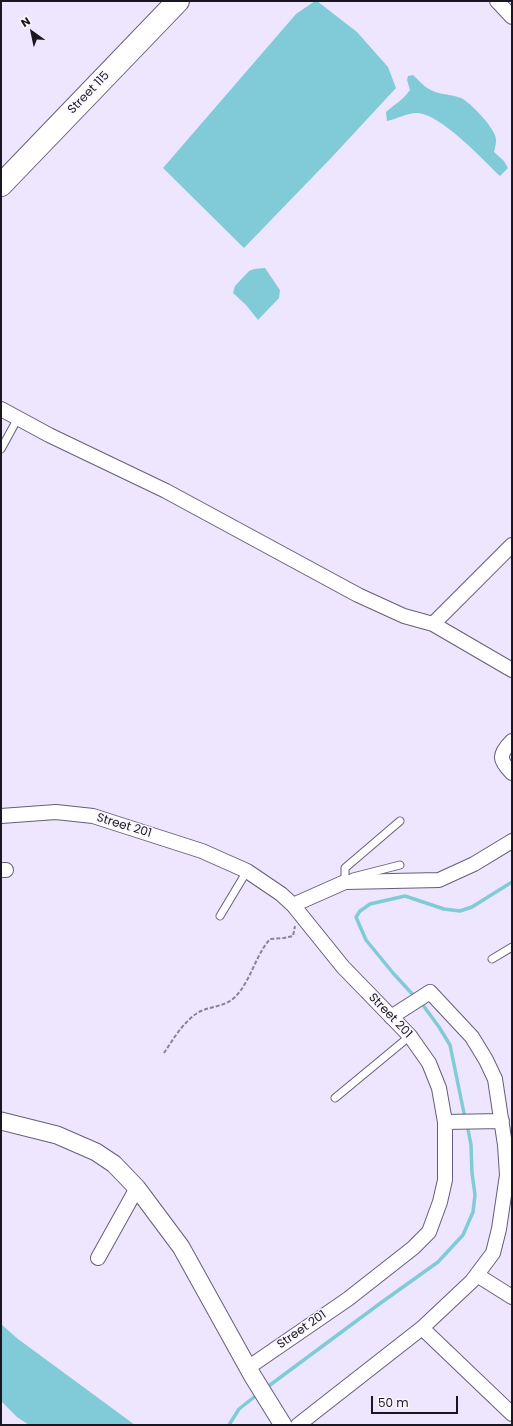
<!DOCTYPE html>
<html>
<head>
<meta charset="utf-8">
<style>
  body { margin:0 }
  #map { position:relative; width:513px; height:1426px; overflow:hidden; background:#eee6fe; font-family:Poppins,sans-serif }
  canvas { display:block }
  .frame { position:absolute; inset:0; border:2px solid #1b1722; pointer-events:none }
  .north { position:absolute; left:12px; top:12px; width:40px; height:40px; -webkit-text-stroke:3px #f9f7fd; paint-order:stroke; rotate:327deg; font-size:11px; font-weight:700; line-height:16px; text-align:center; color:#1b1722 }
  .north::after { content:''; display:block; margin:auto; width:14px; height:18px; background:#1b1722; clip-path:polygon(50% 0,100% 100%,50% 72%,0 100%) }
  .scale { position:absolute; left:371px; top:1396px; width:87px; height:18px; box-sizing:border-box; border:2px solid #1b1722; border-top:0; padding-left:5px; font-size:12px; line-height:14px; white-space:nowrap; color:#1b1722; -webkit-text-stroke:3px #f9f7fd; paint-order:stroke }
</style>
</head>
<body>
<div id="map">
<canvas width="513" height="1426"></canvas>
<div class="frame"></div>
<div class="north">N</div>
<div class="scale">50 m</div>
</div>
<script>
const c = document.querySelector('canvas').getContext('2d');
c.lineJoin = 'round';
function paint(path, color) { c.fillStyle = color; c.fill(path, 'evenodd'); }
function strokePath(path, color, width, dash) { c.strokeStyle = color; c.lineWidth = width; c.lineCap = dash ? 'butt' : 'round'; c.setLineDash(dash || []); c.stroke(path); }
function write(font, color, halo, rows, align = 'center') {
  c.font = font + ' Poppins,sans-serif'; c.lineWidth = 3; c.setLineDash([]); c.textBaseline = 'middle'; c.strokeStyle = halo; c.fillStyle = color; for (const [text, x, y, turn = 0] of rows) {
    c.save(); c.translate(x, y); c.rotate((+turn || 0) * Math.PI / 180); c.textAlign = isNaN(turn) ? turn : align; if (halo) c.strokeText(text, 0, 0); c.fillText(text, 0, 0); c.restore();
  }
}
paint(new Path2D(`
  M315,1H317L357,32L388,67L396,88L332,157L244,248L163,168L296,14Z
  M413,75C418,79 423,86 429,89C439,95 451,94 461,98C470,102 497,130 496,140C496,144 495,148 494,152L504,161L508,168L500,176C483,160 441,114 417,113C407,113 397,119 387,121L386,112C394,105 403,100 410,90L407,80L408,76Z
  M265,268L280,290L279,298L258,320L246,305L233,293L235,286L249,271L254,269Z
  M1,1324L18,1339L135,1425H29L17,1417L1,1401Z`), '#80cbd7');
strokePath(new Path2D(`
  M415,997L393,973L366,940L356,917L360,911L370,904L405,896L444,909L460,911L472,907L512,882
  M420,1001L439,1027L450,1045L465,1118
  M266,1388L382,1302L438,1262L463,1235L473,1212L475,1195L472,1173L471,1145L467,1124
  M229,1425L239,1409L258,1394`), '#80cbd7', 3.5);
const service = new Path2D(`
  M1,449L18,418
  M353,877L400,865
  M345,882V868L400,821
  M220,916L247,871
  M492,959L512,947
  M335,1098L410,1036`);
const minor = new Path2D(`
  M497,1L512,17
  M1,409L49,435L166,491L358,595L404,616L433,624L512,545
  M433,624L512,670
  M512,741C498,755 499,760 512,773
  M1,816L56,812L93,816L202,851L247,871L281,894L293,905L343,967L410,1036L429,1063L439,1088L445,1122V1180L440,1202L429,1232L413,1248L348,1299L249,1367
  M1,870H6
  M293,905L345,882L439,880L474,864L512,841
  M445,1122L502,1121
  M98,1258L137,1188
  M477,1275L512,1297
  M422,1328L512,1414
  M298,1425L422,1328L472,1281L493,1253L499,1229L507,1175L505,1145L495,1079L486,1060L472,1037L430,992L391,1017`);
const tertiary = new Path2D(`
  M1,1121L57,1135L96,1152L114,1164L137,1188L181,1247L252,1375L283,1425`);
const primary = new Path2D(`
  M1,185L178,1`);
strokePath(service, '#665e78', 9);
strokePath(minor, '#665e78', 16);
strokePath(tertiary, '#665e78', 19);
strokePath(primary, '#665e78', 24);
strokePath(new Path2D(`
  M164,1053C174,1038 185,1019 201,1011C213,1006 226,1006 235,997C251,981 255,956 270,939L284,938L293,936L295,926`), '#898395', 2, [4, 2]);
strokePath(service, '#fff', 7);
strokePath(minor, '#fff', 14);
strokePath(tertiary, '#fff', 17);
strokePath(primary, '#fff', 22);
write('12px', '#1b1722', '#f9f7fd', [
  ["Street 115",89,93,-46],
  ["Street 201",124,826,17],
  ["Street 201",390,1016,46],
  ["Street 201",302,1330,-35]
]);
</script>
</body>
</html>
